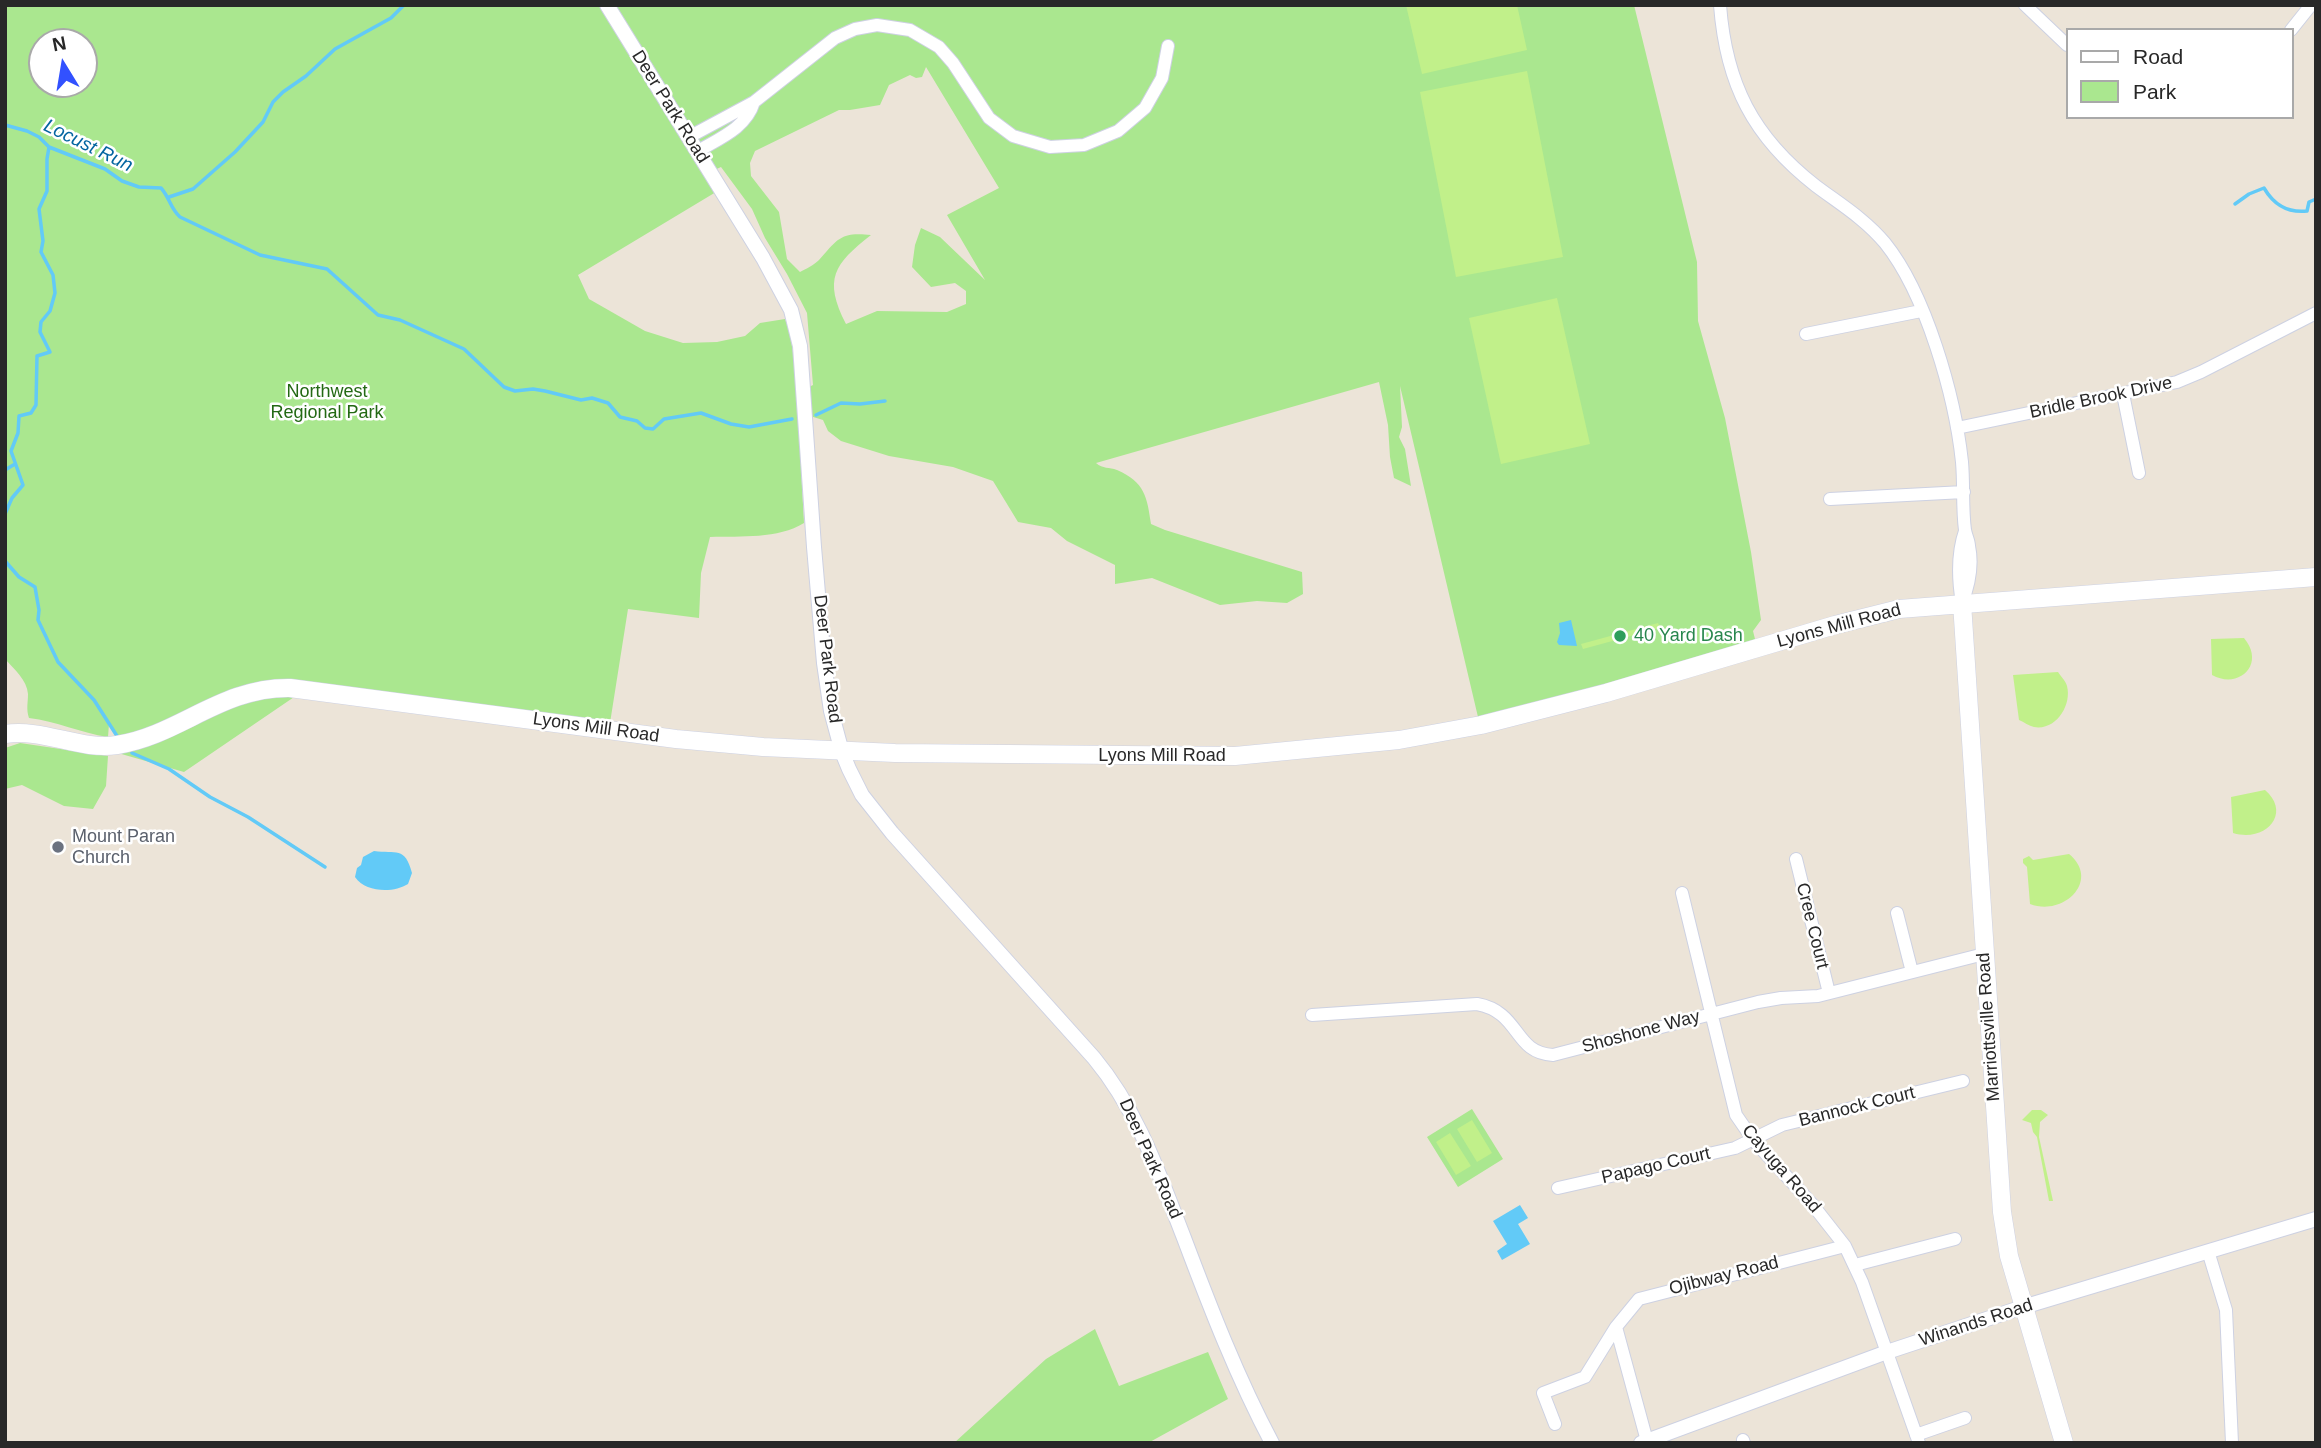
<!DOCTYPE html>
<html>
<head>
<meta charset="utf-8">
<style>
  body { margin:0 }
  #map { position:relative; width:2321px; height:1448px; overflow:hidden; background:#ece4d8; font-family:Helvetica,sans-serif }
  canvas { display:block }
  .frame { position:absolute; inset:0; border:7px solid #282828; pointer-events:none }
  .legend { position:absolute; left:2066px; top:28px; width:228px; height:91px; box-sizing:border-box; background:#fff; border:2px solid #a9a9a9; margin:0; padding:9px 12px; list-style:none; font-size:21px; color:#282828 }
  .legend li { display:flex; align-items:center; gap:14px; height:35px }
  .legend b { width:35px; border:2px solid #a9a9a9 }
  .north { position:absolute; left:28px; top:28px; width:70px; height:70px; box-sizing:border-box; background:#fff; border:2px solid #a9a9a9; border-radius:50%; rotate:349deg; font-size:19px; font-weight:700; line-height:28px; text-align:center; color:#282828 }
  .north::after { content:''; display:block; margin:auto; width:24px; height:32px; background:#3251ff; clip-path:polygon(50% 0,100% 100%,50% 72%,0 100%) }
</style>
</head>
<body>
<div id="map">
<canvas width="2321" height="1448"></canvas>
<div class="frame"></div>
<ul class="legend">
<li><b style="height:9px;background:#fff"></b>Road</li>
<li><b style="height:19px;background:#aae78f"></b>Park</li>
</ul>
<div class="north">N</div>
</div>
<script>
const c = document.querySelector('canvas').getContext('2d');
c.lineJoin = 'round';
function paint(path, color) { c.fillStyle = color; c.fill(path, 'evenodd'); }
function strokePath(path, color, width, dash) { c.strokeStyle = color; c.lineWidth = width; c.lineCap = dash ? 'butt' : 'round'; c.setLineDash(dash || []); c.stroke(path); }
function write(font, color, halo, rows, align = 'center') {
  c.font = font + ' Helvetica,sans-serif'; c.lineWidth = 5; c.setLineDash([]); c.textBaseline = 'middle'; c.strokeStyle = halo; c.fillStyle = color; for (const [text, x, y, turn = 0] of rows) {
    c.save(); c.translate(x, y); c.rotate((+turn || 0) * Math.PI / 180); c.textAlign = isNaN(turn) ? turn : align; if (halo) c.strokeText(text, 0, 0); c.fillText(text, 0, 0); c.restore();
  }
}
paint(new Path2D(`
  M5,5H1634L1697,262L1698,321L1725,418L1751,552L1761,620L1753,631L1756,643L1700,660L1478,717L1400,386L1402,427L1399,437L1405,449L1411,486L1394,478L1390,457L1388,425L1379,382L1096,463C1103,469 1109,467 1117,470C1145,482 1147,497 1151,524L1165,530L1302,572L1303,594L1287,603L1257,601L1220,605L1152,578L1115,584V565L1067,541L1051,528L1018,522L993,481L953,467L889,456L841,441L828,431L823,420L810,416L809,387L813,385L807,313L787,274L765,238L752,209L721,167L706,174L716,192L578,275L589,299L645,331L683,343L717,342L745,336L760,323L785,319L790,332L796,374L804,523C778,539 741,536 710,537L701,573L699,618L628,609L610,723L267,682L228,691L131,737L117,736L109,724L108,737C81,733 56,721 29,718C26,709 28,703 28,694C27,680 14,669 5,659ZM42,42H84V84H42ZM926,67L999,188L947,215L985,280L940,237L921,228L915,245L912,267L931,287L955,283L966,291V304L947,312L877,311L846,324C823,279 834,264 871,235C840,232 838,239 819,260C814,265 806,269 800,272L787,259L779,212L751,176L750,163L755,151L839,110H850L880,105L889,85L910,75L916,78L922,77Z
  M300,693L184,772L111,751L247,697Z
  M20,743L108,756L106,786L93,809L64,806L22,785L5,789V748Z
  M1472,1109L1503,1159L1458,1187L1427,1137Z
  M1095,1329L1119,1386L1208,1352L1228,1399L1148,1443H954L1046,1359Z`), '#aae78f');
paint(new Path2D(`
  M1406,5H1517L1527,50L1422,74Z
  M1527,71L1563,257L1456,277L1420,92Z
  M1557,298L1590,444L1501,464L1469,318Z
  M1658,623L1660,628L1583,649L1581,644Z
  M2244,638C2266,664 2239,690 2212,675L2211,639Z
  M2058,672C2061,677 2066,681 2067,686C2072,705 2056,731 2034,727C2029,726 2024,722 2019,720L2013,675Z
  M2265,790C2292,813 2266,843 2233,833L2231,797Z
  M2069,854C2101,880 2064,917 2030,904L2027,867L2023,863V859L2029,856L2033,860Z
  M2032,1110H2041L2048,1115L2040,1122L2039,1137L2053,1201H2049L2037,1137L2033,1132L2031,1123L2022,1120Z
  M1472,1120L1492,1153L1477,1162L1457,1129Z
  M1450,1133L1471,1166L1456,1175L1436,1142Z`), '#c1f08a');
paint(new Path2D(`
  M1571,620L1577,646L1559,645L1557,642L1560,633L1559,623Z
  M374,851C396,854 405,846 412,873L408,884C394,893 366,893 355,877L357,868L361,865L363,857Z
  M1520,1205L1528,1218L1518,1224L1530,1244L1502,1260L1497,1251L1507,1244L1493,1221Z`), '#62caf7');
strokePath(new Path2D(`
  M5,125L27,131L39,137L49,147L105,169L122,181L139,187L161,188C170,198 170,208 180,217L260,255L327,269L378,315L400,320L464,349L504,387L515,391L533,389L545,391L581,400L592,398L608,403L620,417L637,421L645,428L653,429L664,419L701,413L731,424L749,427L792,419
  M169,197L193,189L235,152L263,122L273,102L283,92L306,76L335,49L391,18L404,5
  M2235,204L2249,194L2264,188C2274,205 2287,213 2307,211L2309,202L2316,199
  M816,415L841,403L860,404L885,401
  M5,470L15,464
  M5,514L12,498L23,485L11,451L18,433L19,416L31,413L36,405L37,356L50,352L40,332L41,322L50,311L55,293L53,275L41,252L43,241L39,209L47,191V159L49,147
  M5,561L19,577L35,587L39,610L38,620L58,662L94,700L117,736
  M132,753L169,769L210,797L248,817L325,867`), '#62caf7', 3.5);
const minor = new Path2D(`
  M1720,5C1726,84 1753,137 1816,186C1840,204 1865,219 1885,243C1926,294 1955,396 1962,462C1964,484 1962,508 1965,530C1966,536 1969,541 1969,546C1973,565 1969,585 1962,603
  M2025,5L2067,45
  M2291,30L2311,5
  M689,137L754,102L835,38L855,29L877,25L910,30L939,47L953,63L989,118L1013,136L1050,147L1084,145L1118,131L1145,108L1162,78L1168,46
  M698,151C720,138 746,128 754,102
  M1806,334L1921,311
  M2123,394L2139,473
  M1957,428L2177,382L2201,372L2316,313
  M1830,499L1964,492
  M1962,603C1958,579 1957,554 1965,531
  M1796,859L1829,993
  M1682,893L1736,1115L1754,1141L1812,1204L1845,1246L1862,1282L1919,1443
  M1897,913L1912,972
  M1312,1015L1477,1004C1521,1012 1513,1053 1553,1055L1758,1002L1781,998L1818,996L1984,954
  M1558,1188L1735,1148L1782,1125L1963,1081
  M2208,1251L2226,1310L2232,1443
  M1855,1265L1955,1239
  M1616,1327L1647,1441
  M1555,1424L1543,1393L1585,1377L1616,1327L1639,1299L1845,1246
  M1916,1435L1965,1418
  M1743,1440L1744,1443`);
const tertiary = new Path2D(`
  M607,5L763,258L791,310L800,346L814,547L824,663L831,711L842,752L849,769L862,795L892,833L1094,1058C1138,1111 1159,1174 1184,1238C1210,1307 1237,1377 1272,1443
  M1641,1443L1887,1352L2023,1307L2316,1219`);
const secondary = new Path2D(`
  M1962,603L2002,1212L2009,1256L2064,1443
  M5,734C44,728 80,751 117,745C180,735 221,687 290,688L676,739L763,747L895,753L1235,756L1399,740L1481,725L1606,693L1835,625L1899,609L2316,577`);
strokePath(minor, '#cdd1e2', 14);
strokePath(tertiary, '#cdd1e2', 16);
strokePath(secondary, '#cdd1e2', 19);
strokePath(minor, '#fff', 12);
strokePath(tertiary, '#fff', 14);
strokePath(secondary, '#fff', 18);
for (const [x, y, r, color] of [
  [1620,636,7,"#2e9e5b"],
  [58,847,7,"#6b7280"]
]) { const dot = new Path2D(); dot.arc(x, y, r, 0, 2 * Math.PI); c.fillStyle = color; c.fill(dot); strokePath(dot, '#fff', 2.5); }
write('18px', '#282828', '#fff', [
  ["Deer Park Road",670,107,58],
  ["Bridle Brook Drive",2101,398,-12],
  ["Lyons Mill Road",1839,626,-15],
  ["Deer Park Road",827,659,83],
  ["Lyons Mill Road",596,728,8],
  ["Lyons Mill Road",1162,756],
  ["Cree Court",1812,926,76],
  ["Marriottsville Road",1989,1027,-94],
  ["Shoshone Way",1641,1032,-15],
  ["Bannock Court",1857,1107,-14],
  ["Deer Park Road",1150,1159,66],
  ["Papago Court",1656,1166,-13],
  ["Cayuga Road",1781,1169,49],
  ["Ojibway Road",1724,1276,-14],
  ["Winands Road",1976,1323,-18]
]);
write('18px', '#236914', '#fff', [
  ["Northwest",327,392],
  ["Regional Park",327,413]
]);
write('18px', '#27864d', '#fff', [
  ["40 Yard Dash",1634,636]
], 'left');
write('18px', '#5b616d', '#fff', [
  ["Mount Paran",72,837],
  ["Church",72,858]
], 'left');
write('italic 19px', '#0465a0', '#fff', [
  ["Locust Run",88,146,26]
]);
</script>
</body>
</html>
